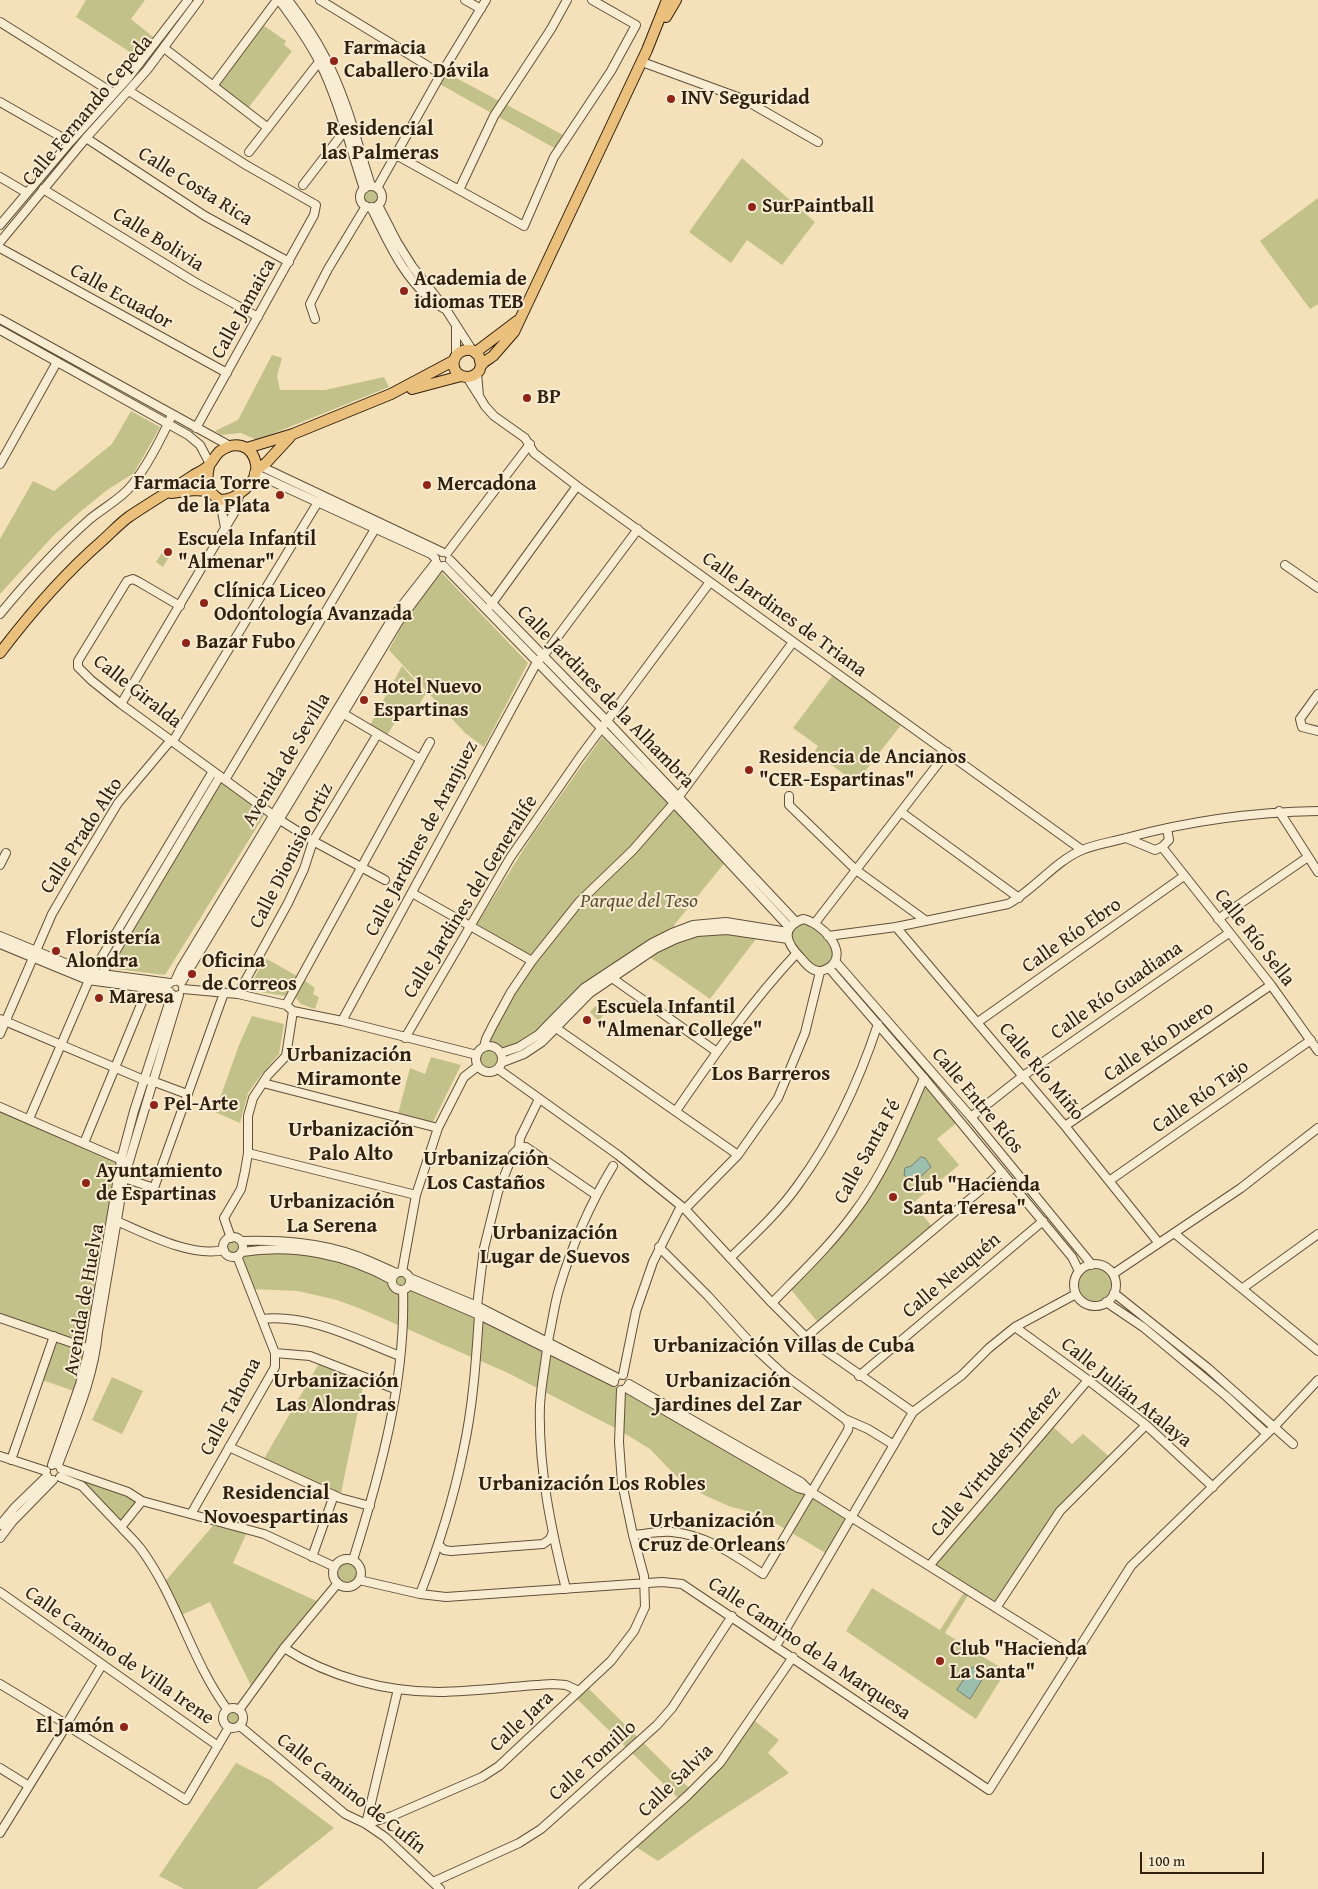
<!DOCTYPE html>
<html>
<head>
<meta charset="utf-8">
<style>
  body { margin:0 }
  #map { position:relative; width:1318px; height:1889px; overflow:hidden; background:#f4e1b9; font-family:"Gentium Book Plus",serif }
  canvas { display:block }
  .scale { position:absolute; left:1140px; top:1852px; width:124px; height:22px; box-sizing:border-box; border:2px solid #32200f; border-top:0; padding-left:6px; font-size:15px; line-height:18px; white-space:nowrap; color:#32200f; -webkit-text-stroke:4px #f8ecd2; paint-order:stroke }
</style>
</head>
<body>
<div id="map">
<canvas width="1318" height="1889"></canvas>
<div class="scale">100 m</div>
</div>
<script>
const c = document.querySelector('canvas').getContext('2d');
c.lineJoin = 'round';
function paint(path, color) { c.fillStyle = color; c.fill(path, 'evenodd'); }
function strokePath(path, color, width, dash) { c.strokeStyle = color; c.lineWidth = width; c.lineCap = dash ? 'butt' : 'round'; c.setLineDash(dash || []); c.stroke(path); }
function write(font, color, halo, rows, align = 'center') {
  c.font = font + ' "Gentium Book Plus",serif'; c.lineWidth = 4; c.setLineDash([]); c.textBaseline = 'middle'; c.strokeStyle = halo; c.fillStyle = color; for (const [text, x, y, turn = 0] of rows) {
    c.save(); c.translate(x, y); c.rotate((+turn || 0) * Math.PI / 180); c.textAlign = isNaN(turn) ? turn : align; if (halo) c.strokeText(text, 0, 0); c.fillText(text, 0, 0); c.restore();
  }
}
paint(new Path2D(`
  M86,0H145L131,19L157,40L142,60L76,17Z
  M260,23L286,41L284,45L292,51L246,111L213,86Z
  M443,71L567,137L558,150L436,82Z
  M742,158L815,222L782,265L747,240L731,263L689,232Z
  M363 197a8 8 0 1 1 16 0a8 8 0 1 1-16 0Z
  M1318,198V304L1310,309L1260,241Z
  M272,355L282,358L277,376L280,390H325L384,377L389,387L257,440L241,433L221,435L215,431L238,420Z
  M131,411L160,427L134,473L107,490L80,512L53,536L0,594V539L33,481L54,491L112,444Z
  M165,548L172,552L163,567L156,562Z
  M441,572L528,663L484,747L465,733L389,650L404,622Z
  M402,666L426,693L411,719L401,713L387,735L370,725Z
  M835,672L904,721L856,783L814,752L818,746L793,728Z
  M602,737L668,803L648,828L575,902L531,956L477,924L532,836Z
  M220,781L265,814L165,975L109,968Z
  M674,803L727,860L675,924L672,933L584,988L538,1035L501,1053L494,1047H484L511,992L556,930Z
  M803,919L833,941L835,961L820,972L796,954L788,932Z
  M697,932L759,935L710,999L647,955Z
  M265,958L297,976L285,996L248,990Z
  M304,980L315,988L313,994L319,997L315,1009L301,1004L296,998Z
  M595,1006L604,1014L599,1021L590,1012Z
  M252,1016L284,1024L279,1054L261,1075L248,1093L240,1123L215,1112L239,1045Z
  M479 1059a11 11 0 1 1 22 0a11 11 0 1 1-22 0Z
  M431,1057L461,1065L433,1122L398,1114L410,1068L425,1074Z
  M924,1078L960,1120L937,1139L959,1165L913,1203L934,1229L820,1325L788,1286L831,1242L878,1177Z
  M0,1107L121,1160L77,1392L39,1379L54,1336L0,1318Z
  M225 1247a8 8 0 1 1 16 0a8 8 0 1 1-16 0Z
  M275,1248L357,1263L392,1282L397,1289H405L409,1285L614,1385L618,1389L624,1390L851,1515L829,1555L760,1514L731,1507L704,1495L675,1475L650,1449L619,1430L508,1373L366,1311L337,1300L298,1291L250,1289L240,1254Z
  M1079 1285a16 16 0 1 1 32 0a16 16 0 1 1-32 0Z
  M394 1281a7 7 0 1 1 14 0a7 7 0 1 1-14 0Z
  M321,1360L365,1377L340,1498L262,1462Z
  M112,1377L143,1391L122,1434L92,1420Z
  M1050,1424L1072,1444L1083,1434L1112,1459L1060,1511L996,1608L970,1592L945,1633L1006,1671L976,1719L846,1631L872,1588L940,1630L966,1589L929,1566Z
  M62,1473L142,1501L121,1527L82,1486L60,1477Z
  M217,1521L248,1530L233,1563L321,1603L253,1690L210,1602L177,1617L162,1585Z
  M336 1573a11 11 0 1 1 22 0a11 11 0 1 1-22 0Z
  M586,1686L692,1791L720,1763L751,1718L779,1740L768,1753L789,1773L704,1828L658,1861L633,1845L681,1801L574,1696Z
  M225 1718a8 8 0 1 1 16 0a8 8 0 1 1-16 0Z
  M236,1763L270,1780L334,1828L257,1889H184L159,1876Z`), '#c3c18a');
const water = new Path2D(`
  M921,1157L925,1158L931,1167L918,1179H910L904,1175L905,1168L911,1166Z
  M973,1667L985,1675L970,1699L957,1690Z`);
paint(water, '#9cbeac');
strokePath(water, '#727f6d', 1);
const minor = new Path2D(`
  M279,0C294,20 308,40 319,61C339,101 350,147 364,189
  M288,0C301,17 314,36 324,55C346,96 357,142 371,186
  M320,0L441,74
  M465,0L481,9
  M0,22L113,93
  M164,48L268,128
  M642,62L743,99L818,142
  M213,86L277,0
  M129,91L246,165L316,205L314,215L196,428
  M0,102L70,142
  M86,138L205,216L289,262
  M249,152L322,58
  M396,155L524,226L554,157L611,71L636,25L592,0
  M0,177L27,193
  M303,185L346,129
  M360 197a11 11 0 1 1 22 0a11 11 0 1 1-22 0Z
  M377,188L441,74L486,0
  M43,189L193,281L258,317
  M459,190L494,116L551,29L567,0
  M378,205L397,242L412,266L447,311L472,350
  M371,207C389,244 407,286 443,308
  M0,225L70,142L128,78L188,0
  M0,242L86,138L147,70L199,0
  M0,248L227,373
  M0,319L230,446
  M315,319L310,304L328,269L366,206
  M456,328V354
  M0,330L188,435L200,445L210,464
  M467,377L479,396L477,373
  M479,396L485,406L494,416L525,438L534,453L577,486L1082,850
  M0,464L57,362
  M258,465L442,552
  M254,473L431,554L435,558
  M220,500L225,528
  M447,553L530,444
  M450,560L607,721L796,922
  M1285,565L1318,588
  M444,566L674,803L790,928
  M180,606L139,582L133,579L127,581L78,661V667L91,680L121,704L280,820L313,841L385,880
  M490,606L577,486
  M0,614C28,580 57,548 90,519C103,508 121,499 132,485C148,465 161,439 172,415
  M1318,694L1300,719L1302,727L1318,731
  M121,704L234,513L240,493
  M344,714L420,759
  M173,741L318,502
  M225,780L375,529
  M789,796V805L856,870L925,920
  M1279,811L1318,872
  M901,812L1019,898
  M1126,838L1155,850L1162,847L1169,840L1167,828
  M1162,847L1271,985L1318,1051
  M0,865L6,853
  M412,893L532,961
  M803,919C820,922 850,951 830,967C828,968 823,971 820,971C812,972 805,963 801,958C787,944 779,928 803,919Z
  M1218,919L1308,857
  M815,923L947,752
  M896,927L1065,1126L1158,1242
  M0,936L87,972L170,983
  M828,936L896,927L1008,904C1035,889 1054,862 1082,850C1096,844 1112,842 1126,838C1189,821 1253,812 1318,811
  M0,944L88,980L169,991
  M835,961L971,1117L1092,1265
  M829,968L924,1078L1072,1257L1079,1271
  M102,974L220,776
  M612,978L717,1052
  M175,981L181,968L393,617L436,562
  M181,983L399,621L440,566
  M183,989L238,994L286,1005L293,1011L342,1021L477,1055
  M238,994L288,903L304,869L313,841L377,735
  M286,1005L430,742
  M0,1019L144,1080L152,1081L187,1094
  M342,1021L537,662L544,655L638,529
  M978,1022L1184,876
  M556,1028L738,1155
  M0,1034L52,914L77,871L118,803L171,740
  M405,1038L510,858L580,757L710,582
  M476 1059a13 13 0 1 1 26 0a13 13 0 1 1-26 0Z
  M484,1047L486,1039L492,1027L511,992L532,961L579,902L633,850L674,803L793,642
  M501,1053L519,1047L538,1035L584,988L652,943L672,933L693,925L726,922L788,932
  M503,1062L524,1054L542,1042L590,993L655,949L676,939L697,932L727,930L788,939
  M498,1069L618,1155L685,1209L772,1303L806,1337L913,1412
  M263,1083L438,1128
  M0,1107L124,1161
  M676,1111C713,1057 751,1002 796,954
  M971,1117L1023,1076L1229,933
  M29,1119L92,973L213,771
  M1065,1126L1271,985
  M84,1143L149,985
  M519,1148L520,1138L539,1099
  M248,1153L416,1195
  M124,1178L154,1188L224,993
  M1109,1181L1311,1040
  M685,1209L738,1155L778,1098L805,1033L820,972
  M112,1219C143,1232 190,1258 224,1250
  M1174,1233L1318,1351
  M223 1247a10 10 0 1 1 20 0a10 10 0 1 1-20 0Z
  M231,1238L224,1218L241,1189L245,1171L248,1153V1116L253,1098L268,1075L286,1056L293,1011
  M241,1241C281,1240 320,1242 357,1256C370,1261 383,1267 396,1273
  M242,1252C294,1244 346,1254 392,1280
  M730,1258C754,1235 779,1212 798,1185C834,1136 859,1081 878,1024
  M1074 1285a21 21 0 1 1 42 0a21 21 0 1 1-42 0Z
  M402,1272L416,1195L438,1128L464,1077L478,1066
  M392 1281a9 9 0 1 1 18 0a9 9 0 1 1-18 0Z
  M1113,1274L1241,1188L1318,1128
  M410,1278L477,1306L616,1377
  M409,1285L479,1315L614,1382
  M1243,1288L1318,1234
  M1114,1293L1209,1369L1293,1444
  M1106,1302L1143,1327L1226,1396L1266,1433
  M772,1303C800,1274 830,1246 854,1213C885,1172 904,1124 924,1078
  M477,1306L484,1248L498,1192L513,1154L519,1148L526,1147L596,1195
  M0,1318L93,1350
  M262,1319C310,1314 356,1339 400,1356
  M1015,1327L1088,1380L1146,1425L1213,1487
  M806,1337L1002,1172
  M548,1341C552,1324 554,1306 559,1289C572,1245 590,1204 613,1166
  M547,1348C545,1367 541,1386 540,1405C538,1467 551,1529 566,1589
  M275,1353L310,1356L395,1389
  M623,1375L636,1311L653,1262L681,1206
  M859,1376L1043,1221
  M629,1384L801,1482L811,1492L1073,1656
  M626,1388L798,1488L809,1491
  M845,1419L868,1429L894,1445
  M229,1447L340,1498L370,1506
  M0,1456L46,1471
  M11,1460L54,1336
  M52,1465L80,1384L89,1349L121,1160L134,1111L172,994
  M58,1465C74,1422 94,1378 98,1332L124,1178L179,995
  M60,1477L82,1486L121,1527L142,1501L128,1492L61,1469
  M142,1501L264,1534L335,1567
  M191,1514L275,1367V1353L237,1256
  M0,1525L15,1507L47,1476
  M121,1527C127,1534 135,1541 141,1549C177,1598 191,1660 227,1709
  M633,1535C645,1534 659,1531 672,1532C707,1535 734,1555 763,1574L848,1430L849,1424L845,1419L783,1374L757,1350L708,1296L659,1247
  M0,1538L12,1522L53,1480
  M439,1545L444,1550L451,1551L543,1544L550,1539L552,1534
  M312,1557L334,1495
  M333 1573a14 14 0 1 1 28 0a14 14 0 1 1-28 0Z
  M353,1560C380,1474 406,1381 403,1290
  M929,1566L1088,1380
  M359,1580L420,1594L446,1597L662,1582L682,1584L989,1790L1131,1566L1274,1427L1318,1380
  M0,1592L218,1746
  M420,1594C438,1548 453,1501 463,1452C473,1407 476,1361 479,1315
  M996,1608L1060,1511L1146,1425
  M776,1646L913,1412L962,1375L989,1348L1015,1327L1076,1294
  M284,1648C329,1677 386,1692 439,1692C477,1691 515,1686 553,1684L566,1685L579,1691
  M0,1684L61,1721
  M223 1718a10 10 0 1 1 20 0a10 10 0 1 1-20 0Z
  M239,1710L284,1648L338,1583
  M69,1720L102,1665
  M240,1726L345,1814L366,1824L385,1837L440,1889
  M71,1728L186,1800L229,1727
  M0,1768L29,1786
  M366,1824L392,1816L482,1777L499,1766L611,1661L634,1631L645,1607L644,1576L633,1535L622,1483L619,1442L621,1390
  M366,1824L398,1689
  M0,1833L63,1731
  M433,1882L519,1843L541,1829L559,1813L657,1725L672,1708L732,1616
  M583,1889L687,1796L720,1763L793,1657`);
const major = new Path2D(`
  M666,17L676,0
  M476,352L517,321
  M481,365L479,356L472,350C450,347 447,376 467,377C470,377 474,376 477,373C482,368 478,372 481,366C483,362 489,359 493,356C500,348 507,340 514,332L647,50L667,0
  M412,389L461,376
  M247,448L293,434L391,394L453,361
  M256,470L266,463L290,437
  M171,493L194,490L209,491
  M0,653C31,612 63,575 102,541C111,533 120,523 130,516C151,502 173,489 194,475C199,472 204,470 207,467C212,463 214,457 219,452C234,440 252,444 256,464C259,483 236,500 220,500C206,492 206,480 209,466`);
strokePath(minor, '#62503a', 10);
strokePath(major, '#32200f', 12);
strokePath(minor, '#f8ecd2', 8);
strokePath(major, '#eac07c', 10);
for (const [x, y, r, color] of [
  [334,61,5,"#8f2418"],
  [671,99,5,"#8f2418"],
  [752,207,5,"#8f2418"],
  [404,291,5,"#8f2418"],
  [527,398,5,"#8f2418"],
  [427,485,5,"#8f2418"],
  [280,495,5,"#8f2418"],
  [168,552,5,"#8f2418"],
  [204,603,5,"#8f2418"],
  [186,643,5,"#8f2418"],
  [364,700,5,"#8f2418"],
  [749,770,5,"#8f2418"],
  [56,951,5,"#8f2418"],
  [192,974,5,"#8f2418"],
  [99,998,5,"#8f2418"],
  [587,1020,5,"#8f2418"],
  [154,1105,5,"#8f2418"],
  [86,1183,5,"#8f2418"],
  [893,1197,5,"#8f2418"],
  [940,1661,5,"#8f2418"],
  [124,1727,5,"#8f2418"]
]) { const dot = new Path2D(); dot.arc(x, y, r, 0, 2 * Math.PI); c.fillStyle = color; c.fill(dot); strokePath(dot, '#f8ecd2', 2); }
write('bold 20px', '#32200f', '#f8ecd2', [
  ["Farmacia",344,49],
  ["Caballero Dávila",344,72],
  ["INV Seguridad",681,99],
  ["SurPaintball",762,207],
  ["Academia de",414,280],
  ["idiomas TEB",414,303],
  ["BP",537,398],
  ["Farmacia Torre",270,484,"right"],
  ["de la Plata",270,507,"right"],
  ["Mercadona",437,485],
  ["Escuela Infantil",178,540],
  ["\"Almenar\"",178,563],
  ["Clínica Liceo",214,592],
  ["Odontología Avanzada",214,615],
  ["Bazar Fubo",196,643],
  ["Hotel Nuevo",374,688],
  ["Espartinas",374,711],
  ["Residencia de Ancianos",759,758],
  ["\"CER-Espartinas\"",759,781],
  ["Floristería",66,939],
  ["Alondra",66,962],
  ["Oficina",202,962],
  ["de Correos",202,985],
  ["Maresa",109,998],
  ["Escuela Infantil",597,1008],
  ["\"Almenar College\"",597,1031],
  ["Pel-Arte",164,1105],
  ["Ayuntamiento",96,1172],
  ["de Espartinas",96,1195],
  ["Club \"Hacienda",903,1186],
  ["Santa Teresa\"",903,1209],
  ["Club \"Hacienda",950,1650],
  ["La Santa\"",950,1673],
  ["El Jamón",114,1727,"right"]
], 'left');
write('20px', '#32200f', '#f8ecd2', [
  ["Calle Fernando Cepeda",88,111,-50],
  ["Calle Costa Rica",195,187,32],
  ["Calle Bolivia",158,240,32],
  ["Calle Ecuador",121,297,29],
  ["Calle Jamaica",244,309,-61],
  ["Calle Jardines de Triana",784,615,36],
  ["Calle Giralda",137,692,38],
  ["Calle Jardines de la Alhambra",605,697,46],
  ["Avenida de Sevilla",287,760,-59],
  ["Calle Prado Alto",82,836,-57],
  ["Calle Jardines de Aranjuez",422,839,-62],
  ["Calle Dionisio Ortiz",292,856,-63],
  ["Calle Jardines del Generalife",471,897,-58],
  ["Calle Río Ebro",1072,936,-35],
  ["Calle Río Sella",1254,938,52],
  ["Calle Río Guadiana",1117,991,-35],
  ["Calle Río Duero",1159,1042,-34],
  ["Calle Río Miño",1041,1072,50],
  ["Calle Río Tajo",1201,1097,-35],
  ["Calle Entre Ríos",977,1101,50],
  ["Calle Santa Fé",868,1152,-61],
  ["Calle Neuquén",952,1276,-40],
  ["Avenida de Huelva",85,1300,-80],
  ["Calle Julián Atalaya",1126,1393,39],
  ["Calle Tahona",231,1407,-62],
  ["Calle Virtudes Jiménez",996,1462,-50],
  ["Calle Camino de la Marquesa",809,1649,34],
  ["Calle Camino de Villa Irene",119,1656,35],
  ["Calle Jara",522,1722,-43],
  ["Calle Tomillo",593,1761,-42],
  ["Calle Salvia",676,1781,-44],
  ["Calle Camino de Cufín",351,1794,38]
]);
write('italic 20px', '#5e5034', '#f8ecd2', [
  ["Parque del Teso",639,902]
]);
write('bold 21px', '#32200f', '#f8ecd2', [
  ["Residencial",380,130],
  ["las Palmeras",380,154],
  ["Urbanización",349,1056],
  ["Miramonte",349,1080],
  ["Los Barreros",771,1075],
  ["Urbanización",351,1131],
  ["Palo Alto",351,1155],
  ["Urbanización",486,1160],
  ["Los Castaños",486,1184],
  ["Urbanización",332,1203],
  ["La Serena",332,1227],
  ["Urbanización",555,1234],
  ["Lugar de Suevos",555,1258],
  ["Urbanización Villas de Cuba",784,1347],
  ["Urbanización",336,1382],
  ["Las Alondras",336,1406],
  ["Urbanización",728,1382],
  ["Jardines del Zar",728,1406],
  ["Urbanización Los Robles",592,1485],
  ["Residencial",276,1494],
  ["Novoespartinas",276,1518],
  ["Urbanización",712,1522],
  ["Cruz de Orleans",712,1546]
]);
</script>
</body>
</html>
